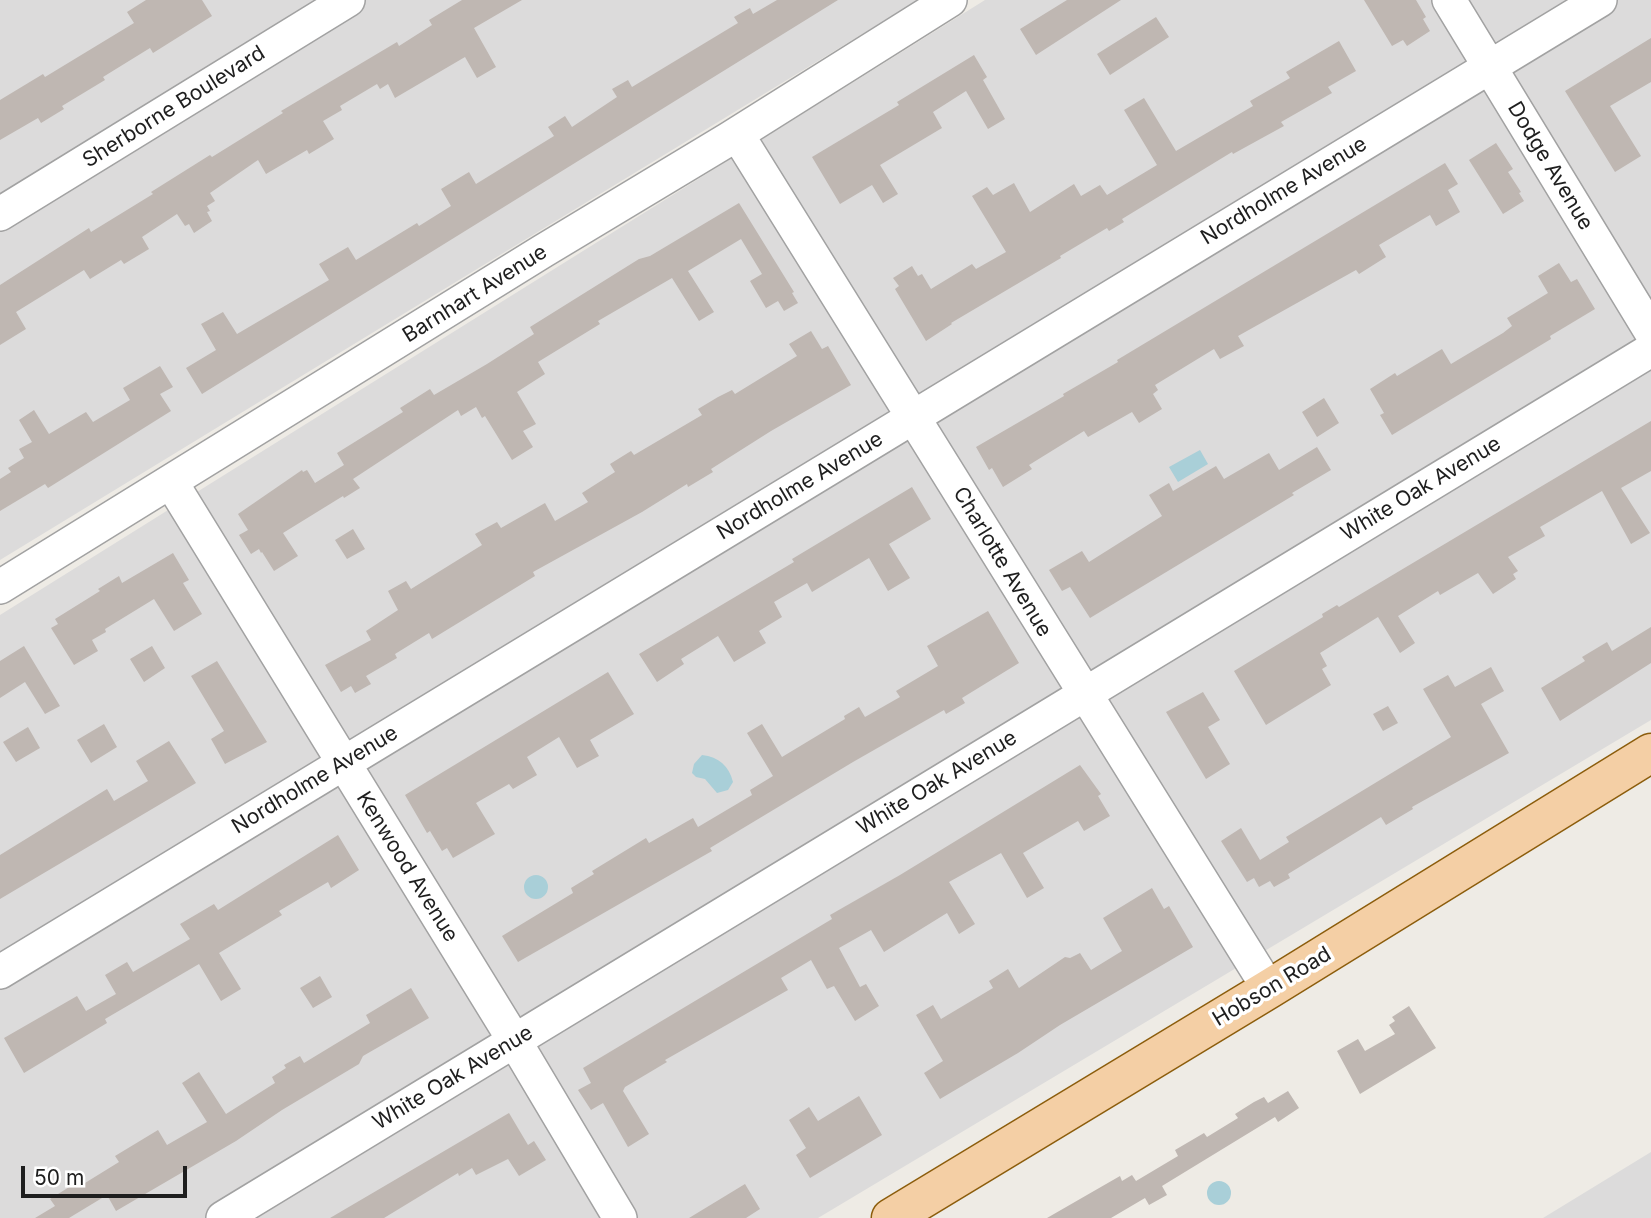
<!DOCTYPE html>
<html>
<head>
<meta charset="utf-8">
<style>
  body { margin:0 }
  #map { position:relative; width:1651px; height:1218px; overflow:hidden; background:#eeebe5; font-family:Inter,sans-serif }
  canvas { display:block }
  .scale { position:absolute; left:21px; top:1166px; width:166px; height:32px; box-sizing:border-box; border:4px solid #1e1e1e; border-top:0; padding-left:9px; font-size:21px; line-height:24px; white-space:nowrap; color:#1e1e1e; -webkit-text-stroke:5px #fff; paint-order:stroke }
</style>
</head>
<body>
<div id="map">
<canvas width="1651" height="1218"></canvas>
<div class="scale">50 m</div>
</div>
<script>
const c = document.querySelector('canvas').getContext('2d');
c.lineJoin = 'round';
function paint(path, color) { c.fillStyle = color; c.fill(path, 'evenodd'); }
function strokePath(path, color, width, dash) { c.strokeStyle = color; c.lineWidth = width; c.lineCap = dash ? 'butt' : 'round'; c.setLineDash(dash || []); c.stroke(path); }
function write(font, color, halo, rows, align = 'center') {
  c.font = font + ' Inter,sans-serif'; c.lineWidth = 7; c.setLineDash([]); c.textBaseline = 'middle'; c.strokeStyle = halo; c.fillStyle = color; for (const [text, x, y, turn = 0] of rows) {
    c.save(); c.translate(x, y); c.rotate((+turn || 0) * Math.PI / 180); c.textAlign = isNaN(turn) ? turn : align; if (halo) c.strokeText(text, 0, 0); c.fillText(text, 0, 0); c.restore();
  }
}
paint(new Path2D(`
  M0,0H918L0,560Z
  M985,0H1651V720L818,1218H0V615Z
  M1651,1152V1218H1543Z`), '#dcdbdb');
paint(new Path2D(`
  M1200,450L1208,464L1178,482L1169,467Z
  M702,755C719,757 729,766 733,782L728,790L717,793L705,779L696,777L692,773L694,764Z
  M524 887a12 12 0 1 1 24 0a12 12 0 1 1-24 0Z
  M1207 1193a12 12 0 1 1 24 0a12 12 0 1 1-24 0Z`), '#a9cfd8');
paint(new Path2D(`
  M146,0H202L212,16L153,53L150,48L103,77L105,80L62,106L64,109L41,123L38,118L0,140V100L43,74L45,77L134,23L127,12Z
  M462,0H522L474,28L496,67L477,78L465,57L395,98L388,84L380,89L377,84L340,106L342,110L323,121L334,139L309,154L307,150L266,174L258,160L210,193L215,201L207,206L210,211L207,212L212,221L194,233L189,224L185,226L177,214L142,237L149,249L124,264L121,260L90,279L84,270L16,312L26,329L0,345V285L89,228L91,232L153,194L151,192L210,155L212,157L283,113L281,111L397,42L399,46L432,25L429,20Z
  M777,0H838L202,394L186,368L216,350L201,324L223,312L237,334L329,280L319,264L348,247L356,260L417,223L419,226L451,206L441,189L469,172L476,184L554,136L548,127L565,116L572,127L617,97L612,89L628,80L632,87L738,23L734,17L750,8L753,14Z
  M1067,0H1121L1036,55L1020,29Z
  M1364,0H1416L1426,17L1423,19L1430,31L1407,46L1403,40L1392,46Z
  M1156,17L1169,37L1110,75L1097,54Z
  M1651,38V82L1610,106L1641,156L1615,172L1565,91Z
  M1339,41L1356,71L1328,87L1332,93L1281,122L1284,126L1233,154L1232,152L1122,219L1124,222L1109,231L1107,228L1060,256L1061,258L951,323L952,324L926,341L895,289L899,286L893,278L912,266L918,276L922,274L931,289L972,264L976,269L1006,252L972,196L987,187L993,195L1014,183L1030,212L1074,184L1081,196L1100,185L1107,195L1157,165L1124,110L1144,98L1176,151L1253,106L1250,101L1290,78L1286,72Z
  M974,55L987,77L983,80L1005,119L988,129L966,91L933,112L942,128L880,165L898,194L883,203L872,185L840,204L812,157L899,105L897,102Z
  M1496,143L1513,169L1508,172L1521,192L1519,193L1524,201L1503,214L1469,160Z
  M1445,163L1458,184L1448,190L1460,212L1436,226L1430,215L1379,245L1386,257L1359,274L1356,270L1238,336L1244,346L1220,359L1214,349L1155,385L1158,390L1153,394L1162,409L1139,423L1132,412L1088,437L1084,431L1029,465L1032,469L1003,487L992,468L989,470L976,447L1064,396L1063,394L1118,362L1117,360Z
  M739,203L794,292L792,293L798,303L784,311L778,301L766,308L750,281L762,274L741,239L688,271L714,312L699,321L672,278L598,321L600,324L538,362L545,374L517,392L536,424L523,431L533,447L512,460L485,416L482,418L476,407L461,416L458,410L353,479L360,488L344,498L343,496L283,533L298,556L274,571L262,552L261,553L259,549L251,554L239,535L248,530L238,514L302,470L303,472L307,470L315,483L344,465L337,453L403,412L400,408L430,389L434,395L487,364L534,334L530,327L639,259L650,256Z
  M1559,263L1571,282L1577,279L1595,309L1550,336L1551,339L1392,435L1380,415L1384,413L1370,389L1395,373L1397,376L1442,349L1451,364L1503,333L1512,326L1507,318L1548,293L1538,276Z
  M811,331L822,349L828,346L851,385L771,431L711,469L713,472L688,487L687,484L642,512L533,572L535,576L432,639L429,633L395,654L397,658L366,676L371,684L355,693L351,686L341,692L325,665L371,640L366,631L398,610L388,591L406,581L411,589L482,545L475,534L497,522L501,528L545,503L555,521L588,502L582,493L615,472L610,464L631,451L634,455L702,415L698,409L718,397L732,390L735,394L797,356L789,344Z
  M160,366L173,387L160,394L171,411L48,488L45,484L0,511V479L11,472L8,468L24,458L19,449L32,442L19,420L34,410L49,434L86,412L93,422L130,400L123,388Z
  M1324,398L1339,423L1317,437L1302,412Z
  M1651,421V471L1621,488L1650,533L1631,544L1602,491L1540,527L1545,536L1508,557L1518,571L1513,574L1516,579L1493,594L1478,573L1440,595L1438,591L1398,616L1415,643L1400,653L1378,617L1320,653L1327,666L1322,669L1331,685L1266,725L1234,671L1323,617L1322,614L1337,605L1339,607Z
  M1317,447L1331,470L1292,493L1294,495L1090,618L1070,587L1062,591L1049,570L1082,551L1089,562L1162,516L1149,495L1169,483L1173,491L1216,466L1224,479L1269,453L1279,470Z
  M912,487L931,519L889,544L910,578L888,591L869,558L812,592L807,583L774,602L782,617L759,631L766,643L734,662L718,636L681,659L684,664L657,682L639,654L794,562L792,559Z
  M353,529L365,549L347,559L335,540Z
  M173,553L189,580L183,583L202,614L174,631L154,599L105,629L106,632L92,640L98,651L74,665L51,628L58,624L55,619L100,591L98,589L119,576L122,583Z
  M988,611L1019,663L962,698L965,703L946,714L944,710L853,762L710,848L712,851L518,962L502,936L573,893L571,888L594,874L592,871L646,838L649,843L693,818L698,827L752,795L750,790L773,776L747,733L762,724L782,757L845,719L844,716L859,707L865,717L900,697L896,691L938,666L927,646Z
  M1651,627V663L1560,721L1541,688L1585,661L1582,657L1607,642L1612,651Z
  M24,646L60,706L45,714L25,682L0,698V661Z
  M152,646L165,668L144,682L130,659Z
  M217,661L267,742L225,764L211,739L224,731L191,676Z
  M1491,667L1504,691L1481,704L1509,753L1412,807L1413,809L1386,825L1381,817L1288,874L1290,878L1274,887L1270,881L1259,887L1254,878L1247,882L1221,841L1241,828L1260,860L1289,842L1286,837L1451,737L1423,689L1448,675L1455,687Z
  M608,672L634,714L590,740L599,756L577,768L559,737L527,757L537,775L513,789L509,784L476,803L495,834L453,858L447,848L442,851L430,831L427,833L405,795Z
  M1203,692L1220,720L1208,727L1230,764L1206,779L1166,712Z
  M1388,706L1398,723L1383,731L1373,714Z
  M104,724L117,747L91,763L77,740Z
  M28,727L40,748L16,762L3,742Z
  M169,741L196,783L0,899V855L107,789L114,801L148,781L136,761Z
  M1080,765L1101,794L1098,796L1110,816L1084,831L1078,821L1023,853L1044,888L1027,898L1001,853L949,882L975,924L959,934L947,913L884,952L871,930L839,948L860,987L866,984L879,1006L855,1021L834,986L827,989L811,960L781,978L788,990L665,1060L667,1062L625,1087L623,1091L649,1134L628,1147L603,1103L591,1110L578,1090L591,1083L583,1068L832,919L830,915L900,875Z
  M338,835L359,870L331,888L328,882L279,911L282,915L219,953L241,989L221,1001L199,964L105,1019L107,1023L24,1073L4,1038L77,996L86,1011L116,994L105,975L127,962L133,972L190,939L180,924L214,904L218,910Z
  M1152,888L1164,909L1169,906L1193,947L1060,1025L1018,1053L940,1099L924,1073L943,1061L916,1015L933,1005L941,1019L993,988L989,981L1008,969L1019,988L1065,957L1070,958L1080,953L1091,970L1122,951L1103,918Z
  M320,976L332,997L313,1008L300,988Z
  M411,988L429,1018L363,1056L359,1064L282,1110L236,1141L116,1211L107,1195L69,1218H35L55,1206L50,1199L82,1179L85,1183L119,1162L115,1156L158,1130L167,1145L207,1122L182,1083L199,1072L226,1114L275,1083L272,1077L286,1068L284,1065L300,1056L304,1063L370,1023L366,1015Z
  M1409,1006L1436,1048L1360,1094L1337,1051L1358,1039L1365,1051L1395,1034L1389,1025L1395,1021L1392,1017Z
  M1288,1091L1299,1108L1278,1122L1275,1117L1162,1186L1167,1195L1149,1205L1145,1198L1111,1218H1047L1120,1176L1122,1181L1132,1175L1136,1181L1178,1156L1175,1150L1204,1133L1207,1137L1238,1118L1235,1114L1254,1102L1264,1097L1268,1103Z
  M859,1096L882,1135L810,1178L796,1155L806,1148L789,1120L809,1107L818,1121Z
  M509,1113L528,1145L534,1141L546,1160L519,1176L508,1159L476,1175L472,1168L459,1176L458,1173L384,1218H330Z
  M745,1184L760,1209L746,1218H689Z`), '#bfb7b2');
const minor = new Path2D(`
  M1449,0L1651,332
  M737,134L1269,989
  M0,214L348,0
  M171,482L514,1040L620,1218
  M0,587L543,251L729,139L950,0
  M0,972L1600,0
  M223,1218L1651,350`);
const major = new Path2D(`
  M891,1218L1269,989L1651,753`);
strokePath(minor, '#a2a2a2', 36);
strokePath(major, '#8c5d0c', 41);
strokePath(minor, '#fff', 33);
strokePath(major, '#f4cfa5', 38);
write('21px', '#1e1e1e', '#fff', [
  ["Sherborne Boulevard",174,107,-32],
  ["Dodge Avenue",1550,166,59],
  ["Nordholme Avenue",1284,191,-31],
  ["Barnhart Avenue",475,294,-32],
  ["Nordholme Avenue",800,486,-31],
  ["White Oak Avenue",1421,489,-31],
  ["Charlotte Avenue",1002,562,59],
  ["Nordholme Avenue",315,780,-31],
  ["White Oak Avenue",937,783,-31],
  ["Kenwood Avenue",407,867,58],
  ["Hobson Road",1272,987,-31],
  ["White Oak Avenue",453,1078,-31]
]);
</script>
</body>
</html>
